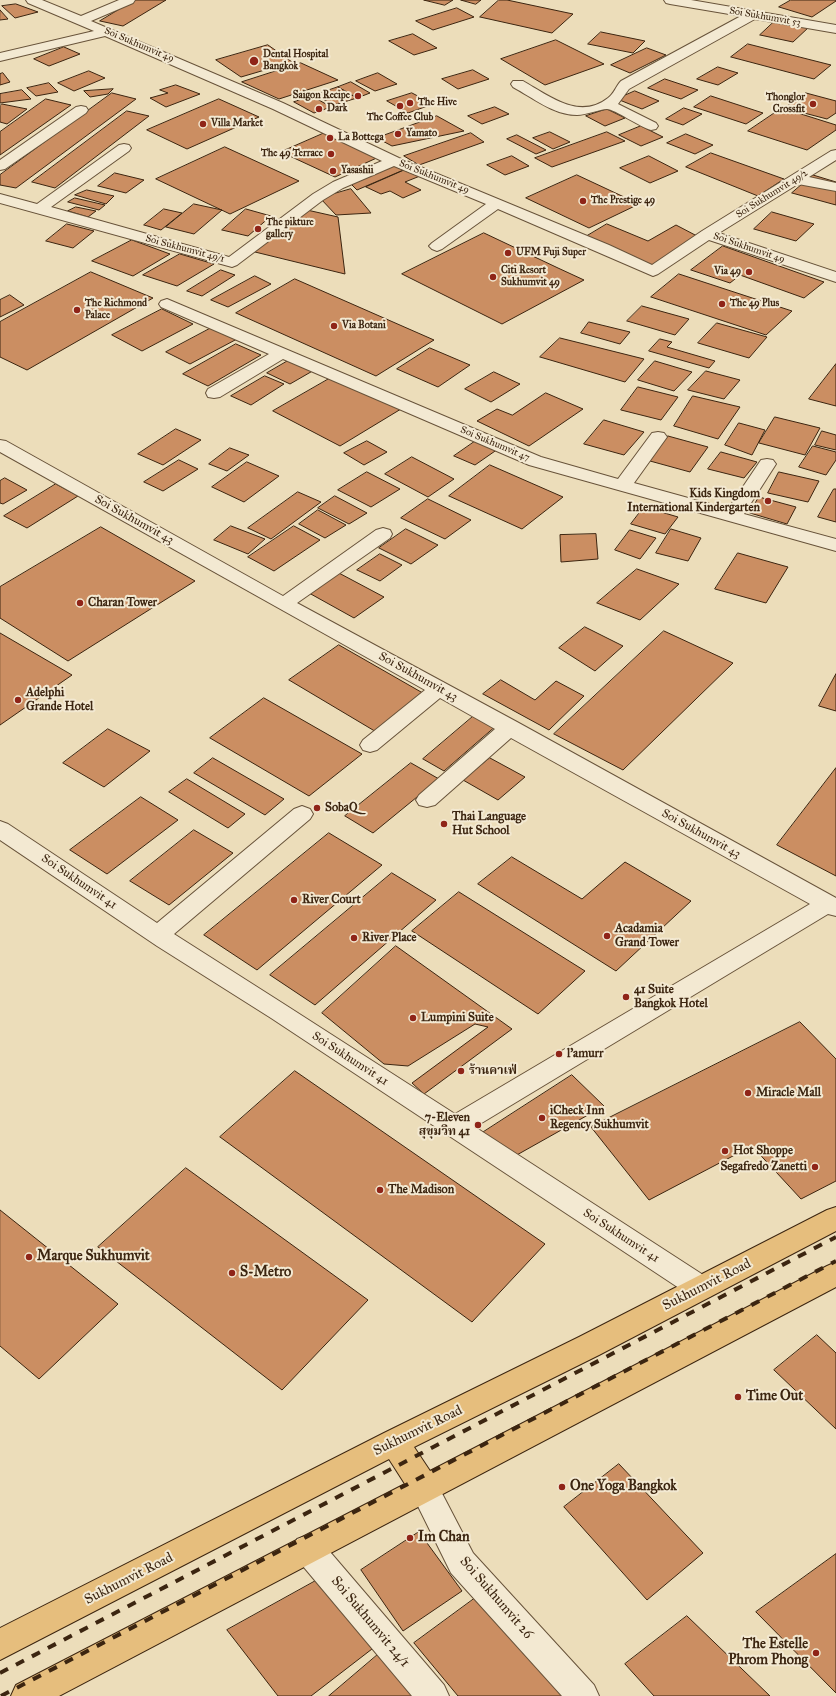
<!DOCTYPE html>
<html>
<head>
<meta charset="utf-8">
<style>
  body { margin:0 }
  canvas { display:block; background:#ecddba }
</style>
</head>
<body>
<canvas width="836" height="1696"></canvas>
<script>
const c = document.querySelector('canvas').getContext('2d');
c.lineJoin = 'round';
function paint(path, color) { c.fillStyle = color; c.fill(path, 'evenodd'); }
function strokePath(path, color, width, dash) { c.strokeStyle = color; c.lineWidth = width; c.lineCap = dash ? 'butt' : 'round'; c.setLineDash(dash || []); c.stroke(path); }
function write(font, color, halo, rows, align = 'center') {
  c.font = font + ' "IM FELL Great Primer","Noto Serif Thai",serif'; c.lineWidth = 4; c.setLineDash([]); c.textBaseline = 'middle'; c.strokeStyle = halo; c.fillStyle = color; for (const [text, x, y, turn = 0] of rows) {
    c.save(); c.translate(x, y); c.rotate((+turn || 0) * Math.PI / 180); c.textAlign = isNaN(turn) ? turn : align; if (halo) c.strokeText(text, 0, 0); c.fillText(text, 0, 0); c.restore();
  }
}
const building = new Path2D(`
  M135,0H166L123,26L100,21Z
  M424,0H453L445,5Z
  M461,0H481L476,4Z
  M499,0H507L573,14L552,33L480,17Z
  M791,0H836V1L812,17L779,7Z
  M16,4L38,12L15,18L2,6Z
  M457,8L474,17L433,30L416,21Z
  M0,10L8,19L0,20Z
  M776,20L809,27L793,42L760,35Z
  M601,32L645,41L633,53L588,44Z
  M413,34L437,48L414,55L389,41Z
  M556,40L604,64L545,85L501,59Z
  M748,44L831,65L814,79L731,57Z
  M268,45L292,62L241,77L216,60Z
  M64,47L80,54L49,66L34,59Z
  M647,48L666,55L630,73L611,65Z
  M301,63L338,80L279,99L242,82Z
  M718,67L738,73L718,85L697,79Z
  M473,70L489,79L458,89L442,79Z
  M89,71L105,78L74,91L58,83Z
  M3,73L10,82L0,85V74Z
  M378,73L397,84L375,91L356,81Z
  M665,79L698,90L681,99L648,88Z
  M351,82L370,93L357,98L338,87Z
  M49,83L58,92L36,96L27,88Z
  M176,85L200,94L166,107L150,98L168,93L160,90Z
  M338,87L357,98L334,105L315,95Z
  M113,89L108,94L90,97L84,91Z
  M22,90L31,99L0,103V94Z
  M635,91L659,101L642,109L617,99Z
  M112,93L136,99L16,188L0,185V175Z
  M412,93L433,104L408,113L387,101Z
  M806,93L836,101V113L827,119L785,108Z
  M312,96L331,107L314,113L294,102Z
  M711,96L763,113L746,124L694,107Z
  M46,99L71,105L0,155V132Z
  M219,99L259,117L187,149L147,130Z
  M2,104L27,109L7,124L0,122V106Z
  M495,107L509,114L482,124L468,116Z
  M684,108L702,114L683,125L666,119Z
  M782,108L836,125V130L807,150L748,131Z
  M607,109L625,118L605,126L586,116Z
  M127,111L149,116L55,188L32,182Z
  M437,116L464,131L392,146L377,138Z
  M641,126L663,137L641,146L619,135Z
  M329,131L381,156L335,177L281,152Z
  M550,132L570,142L553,149L533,138Z
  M607,132L625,141L552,167L535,158Z
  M471,133L484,142L419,165L404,156Z
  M686,134L713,145L695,154L667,143Z
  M517,135L546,150L536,154L507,139Z
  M225,147L299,181L230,214L156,179Z
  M711,153L784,179L758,196L686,167Z
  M512,156L529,166L505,175L487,165Z
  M649,156L678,171L650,183L620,168Z
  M396,164L408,168L357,190L351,184Z
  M407,169L420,176L405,182L421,190L403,198L390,191L381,194L366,187Z
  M115,173L144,180L126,193L98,186Z
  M577,175L639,204L589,228L526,198Z
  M813,175L836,182V205L792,193Z
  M351,189L371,213L336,215L320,198Z
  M87,190L114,196L106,204L75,195Z
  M75,198L105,205L99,210L68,202Z
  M194,204L222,210L194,234L166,227Z
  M76,207L96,211L88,217L68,211Z
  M164,209L182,213L161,230L144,225Z
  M246,209L271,216L248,236L222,230Z
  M307,210L338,217L345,274L255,252Z
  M772,212L814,224L796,241L754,229Z
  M67,224L94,231L73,248L46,241Z
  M607,224L648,241L676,225L697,236L651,267L587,236Z
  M484,233L558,268L584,280L502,324L402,274Z
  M132,240L170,254L133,276L92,261Z
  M723,246L824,282L804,298L740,275L730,283L691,270Z
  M180,254L214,264L177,286L143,275Z
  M221,270L235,275L202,296L187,291Z
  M91,272L153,298L27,370L0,357V322Z
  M679,274L792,311L766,335L651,297Z
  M255,276L271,284L228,307L211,300Z
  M295,279L434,340L376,376L236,313Z
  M10,295L24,305L0,317V300Z
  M642,306L689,319L675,335L627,321Z
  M162,309L193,324L142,351L112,335Z
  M589,322L630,332L620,344L581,333Z
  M717,323L767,337L749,358L698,343Z
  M213,327L237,339L190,364L166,352Z
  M560,338L644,359L625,382L540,357Z
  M660,339L672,342L667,347L715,361L709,368L649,351Z
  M236,344L261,355L208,386L183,374Z
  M430,348L470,365L438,387L397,369Z
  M293,358L316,369L290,384L267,373Z
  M655,361L692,372L674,391L638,380Z
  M836,364V406L809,399Z
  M706,371L740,380L724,399L688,390Z
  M494,372L520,384L491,402L465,389Z
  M265,376L284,384L251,405L231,396Z
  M334,376L401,409L340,446L273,411Z
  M638,387L678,397L661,420L621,410Z
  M546,393L583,409L529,446L477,421L497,409L512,415Z
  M693,396L740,407L718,439L674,426Z
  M775,417L820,428L805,455L759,443Z
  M604,420L644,432L624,455L584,444Z
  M739,423L765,430L752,455L725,445Z
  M176,429L201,440L163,465L138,454Z
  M822,431L836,435V450L815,445Z
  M668,436L708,447L690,472L650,461Z
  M477,440L498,449L475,465L454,456Z
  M367,441L387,452L364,465L344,453Z
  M813,446L836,452V460L826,475L799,467Z
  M230,448L249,455L227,471L209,464Z
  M721,452L757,462L744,478L708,469Z
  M412,457L454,479L428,497L385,474Z
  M179,460L198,469L163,491L144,482Z
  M247,462L279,476L244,502L212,487Z
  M490,465L563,497L522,529L449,496Z
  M367,472L400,489L371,507L338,490Z
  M779,472L819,481L808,502L768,493Z
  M5,478L27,490L3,504L0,503V481Z
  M56,484L78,496L27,528L4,516Z
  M834,489H836V522L818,517Z
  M298,492L321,502L271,539L248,528Z
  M335,496L367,513L349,524L318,508Z
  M759,497L796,507L787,524L750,513Z
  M428,499L471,520L445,539L401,518Z
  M644,507L678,517L665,534L631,524Z
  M318,510L346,525L325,538L299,524Z
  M231,526L265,539L248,554L214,540Z
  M294,526L320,540L274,571L248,557Z
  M101,527L195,581L68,661L0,618V587Z
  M406,529L438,545L411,564L379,548Z
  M671,529L701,538L688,561L656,553Z
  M630,530L656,538L640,559L615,550Z
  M596,534L598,559L561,562L560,535Z
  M738,553L788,567L766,603L715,589Z
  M380,554L402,565L380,581L357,570Z
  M637,569L679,584L640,620L597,603Z
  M337,572L384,597L354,618L309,593Z
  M585,627L623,646L595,671L559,648Z
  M664,631L733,663L623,770L554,734Z
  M0,633L72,675L0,725Z
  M339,645L428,696L378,733L289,680Z
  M836,674V711L819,706Z
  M501,680L535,700L556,681L584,696L549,730L483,694Z
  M264,698L362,754L309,796L210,738Z
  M476,714L497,725L444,771L423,759Z
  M108,729L150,751L104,787L63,763Z
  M213,758L284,799L265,815L194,773Z
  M490,758L525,777L498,800L463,780Z
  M411,763L439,779L373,833L345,816Z
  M836,768V876L777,845Z
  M187,779L245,814L228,828L169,792Z
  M141,797L178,820L107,874L70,850Z
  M194,830L233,853L169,905L130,881Z
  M329,833L382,865L257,970L204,935Z
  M512,857L582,899L625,862L691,901L616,971L478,884Z
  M392,873L436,900L315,1005L270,975Z
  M459,892L585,971L538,1014L412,931Z
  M396,946L512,1029L424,1094L412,1083L488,1027L475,1024L408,1066L384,1064L322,1013Z
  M800,1022L836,1059V1181L801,1199L752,1146L649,1200L591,1127Z
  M295,1071L545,1244L472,1322L220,1137Z
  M572,1075L604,1106L515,1156L482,1133Z
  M186,1168L368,1300L282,1390L98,1247Z
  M0,1210L118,1304L39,1379L0,1346Z
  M817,1335L836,1353V1429L774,1370Z
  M619,1464L703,1553L647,1600L564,1507Z
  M419,1532L462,1591L403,1631L361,1570Z
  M836,1554V1693L756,1612Z
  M321,1578L372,1649L311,1696H278L227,1630Z
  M478,1596L571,1696H458L414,1643Z
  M687,1616L770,1696H654L625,1664Z
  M381,1652L419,1696H329Z`);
paint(building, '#cb8e62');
strokePath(building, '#3c2510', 1);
const minor = new Path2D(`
  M26,0H42L81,16L119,0H135L133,3L91,21L283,103L399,158L609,245L652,265L702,231L831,151L836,150V160L809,177L836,183V191L798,184L719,233L836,272V282L709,240L658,274L653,276L498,209L442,249L437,251L432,249L429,246L432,243L486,204L394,166L343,188L323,200L237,265L232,267L0,203V194L37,204L119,145L124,144L129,145L131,148L129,151L51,207L229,257L313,194L333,182L382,161L273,109L105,36L0,61V53L94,31L28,3Z
  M664,0H691L836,25V33L755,19L629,89L618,104L656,123L658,126L656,129L651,130C640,127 614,109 607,109C600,109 587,115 577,115C554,115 533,98 513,87L511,84L513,81H523C548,95 579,121 608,98C614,94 616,86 621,81L741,16L670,4L666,3Z
  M81,106L86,107L88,110L86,113L5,169L0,170V160L76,107Z
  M167,299L541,457L618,479L652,433L658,432L664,433L667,437L634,483L728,509L761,460L767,459L773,460L776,464L744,514L836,539V551L529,465L283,359L220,397L214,398L208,397L206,393L208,389L269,354L161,307L159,304L161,301Z
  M0,440L6,441L283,596L376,530L383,528L390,530L392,534L390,538L297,603L517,722L836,898V916L828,914L475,1127L711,1280L714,1288L711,1296L701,1300L691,1296L271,1018L157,946L0,840V821L8,824L157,923L294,809L302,806L310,809L313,814L310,819L174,934L287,1006L455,1114L810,904L511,738L435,805L427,807L419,805L416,800L419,795L495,729L440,698L377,750L370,752L363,750L360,745L363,740L425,690L0,452Z
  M424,1474L434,1478L473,1553L594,1685L599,1696H562L451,1573L409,1488L414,1478Z
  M308,1535L319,1539L444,1685L449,1696H412L297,1559L293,1549L297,1539Z`);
const major = new Path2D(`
  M836,1207V1231L599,1355L414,1447L430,1471L827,1266L836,1262V1287L59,1696H11L16,1685L405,1484L389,1459L0,1660V1628L384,1433L579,1337L827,1210Z`);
strokePath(minor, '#68533a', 2);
strokePath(major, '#3c2510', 2);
paint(minor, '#f3e9d2');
paint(major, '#e6be7d');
strokePath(new Path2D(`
  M0,1673L836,1237
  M1,1696L836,1261`), '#3c2510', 4, [9, 9]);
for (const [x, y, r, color] of [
  [254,61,5,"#8f2418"],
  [358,96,4,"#8f2418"],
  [410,103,4,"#8f2418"],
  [813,104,4,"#8f2418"],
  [400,106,4,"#8f2418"],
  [319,109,4,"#8f2418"],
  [203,124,4,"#8f2418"],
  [398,134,4,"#8f2418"],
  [330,138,4,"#8f2418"],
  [331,154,4,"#8f2418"],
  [333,171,4,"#8f2418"],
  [583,201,4,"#8f2418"],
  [258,229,4,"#8f2418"],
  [508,253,4,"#8f2418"],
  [749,272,4,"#8f2418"],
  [493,277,4,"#8f2418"],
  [722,304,4,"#8f2418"],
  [77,310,4,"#8f2418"],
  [334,326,4,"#8f2418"],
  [768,501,4,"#8f2418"],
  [80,603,4,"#8f2418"],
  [18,700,4,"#8f2418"],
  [317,808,4,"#8f2418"],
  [444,824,4,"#8f2418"],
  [294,900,4,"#8f2418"],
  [607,936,4,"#8f2418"],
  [354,938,4,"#8f2418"],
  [626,997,4,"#8f2418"],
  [413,1018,4,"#8f2418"],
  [559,1054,4,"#8f2418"],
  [461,1071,4,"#8f2418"],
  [748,1093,4,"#8f2418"],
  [542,1118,4,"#8f2418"],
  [478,1125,4,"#8f2418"],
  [725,1151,4,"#8f2418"],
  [815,1167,4,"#8f2418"],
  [380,1190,4,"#8f2418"],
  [29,1257,4,"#8f2418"],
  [232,1273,4,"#8f2418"],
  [738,1397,4,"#8f2418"],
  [562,1487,4,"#8f2418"],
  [410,1538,4,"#8f2418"],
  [816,1653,4,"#8f2418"]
]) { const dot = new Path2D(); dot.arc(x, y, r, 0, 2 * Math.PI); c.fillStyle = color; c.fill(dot); strokePath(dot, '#f3e9d2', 1.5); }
write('10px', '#3c2510', '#f3e9d2', [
  ["Soi Sukhumvit 53",765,17,10],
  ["Soi Sukhumvit 49",139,45,23],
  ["Soi Sukhumvit 49",434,177,22],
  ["Soi Sukhumvit 49/2",772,194,-32],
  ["Soi Sukhumvit 49",749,248,19],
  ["Soi Sukhumvit 49/1",185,249,15],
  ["Soi Sukhumvit 47",495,444,23]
]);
write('bold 10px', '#3c2510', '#f3e9d2', [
  ["Dental Hospital",263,55],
  ["Bangkok",263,67],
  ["Saigon Recipe",350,96,"right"],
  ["Thonglor",805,98,"right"],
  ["Crossfit",805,110,"right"],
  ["The Hive",418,103],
  ["Dark",327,109],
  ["The Coffee Club",400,118,"center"],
  ["Villa Market",211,124],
  ["Yamato",406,134],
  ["La Bottega",338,138],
  ["The 49 Terrace",323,154,"right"],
  ["Yasashii",341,171],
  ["The Prestige 49",591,201],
  ["The pikture",266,223],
  ["gallery",266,235],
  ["UFM Fuji Super",516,253],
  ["Citi Resort",501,271],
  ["Sukhumvit 49",501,283],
  ["Via 49",741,272,"right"],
  ["The Richmond",85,304],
  ["Palace",85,316],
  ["The 49 Plus",730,304],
  ["Via Botani",342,326]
], 'left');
write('bold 12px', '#3c2510', '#f3e9d2', [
  ["Kids Kingdom",760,494,"right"],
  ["International Kindergarten",760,508,"right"],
  ["Charan Tower",88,603],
  ["Adelphi",26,693],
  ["Grande Hotel",26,707],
  ["SobaQ",325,808],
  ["Thai Language",452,817],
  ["Hut School",452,831],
  ["River Court",302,900],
  ["Acadamia",615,929],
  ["Grand Tower",615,943],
  ["River Place",362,938],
  ["41 Suite",634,990],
  ["Bangkok Hotel",634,1004],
  ["Lumpini Suite",421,1018],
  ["l'amurr",567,1054],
  ["ร้านคาเฟ่",469,1071],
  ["Miracle Mall",756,1093],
  ["iCheck Inn",550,1111],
  ["Regency Sukhumvit",550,1125],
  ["7-Eleven",470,1118,"right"],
  ["สุขุมวิท 41",470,1132,"right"],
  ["Hot Shoppe",733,1151],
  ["Segafredo Zanetti",807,1167,"right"],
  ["The Madison",388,1190]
], 'left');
write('12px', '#3c2510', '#f3e9d2', [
  ["Soi Sukhumvit 43",134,520,29],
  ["Soi Sukhumvit 43",418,677,29],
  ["Soi Sukhumvit 43",701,834,29],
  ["Soi Sukhumvit 41",79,882,34],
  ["Soi Sukhumvit 41",350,1059,33],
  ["Soi Sukhumvit 41",621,1236,33]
]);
write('bold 14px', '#3c2510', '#f3e9d2', [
  ["Marque Sukhumvit",37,1257],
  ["S-Metro",240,1273],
  ["Time Out",746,1397],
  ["One Yoga Bangkok",570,1487],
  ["Im Chan",418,1538],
  ["The Estelle",808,1645,"right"],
  ["Phrom Phong",808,1661,"right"]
], 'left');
write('14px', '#3c2510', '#f3e9d2', [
  ["Sukhumvit Road",707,1285,-27],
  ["Sukhumvit Road",418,1431,-26],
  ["Sukhumvit Road",129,1579,-27],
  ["Soi Sukhumvit 26",496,1598,49],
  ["Soi Sukhumvit 24/1",370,1622,50]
]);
</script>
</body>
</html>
